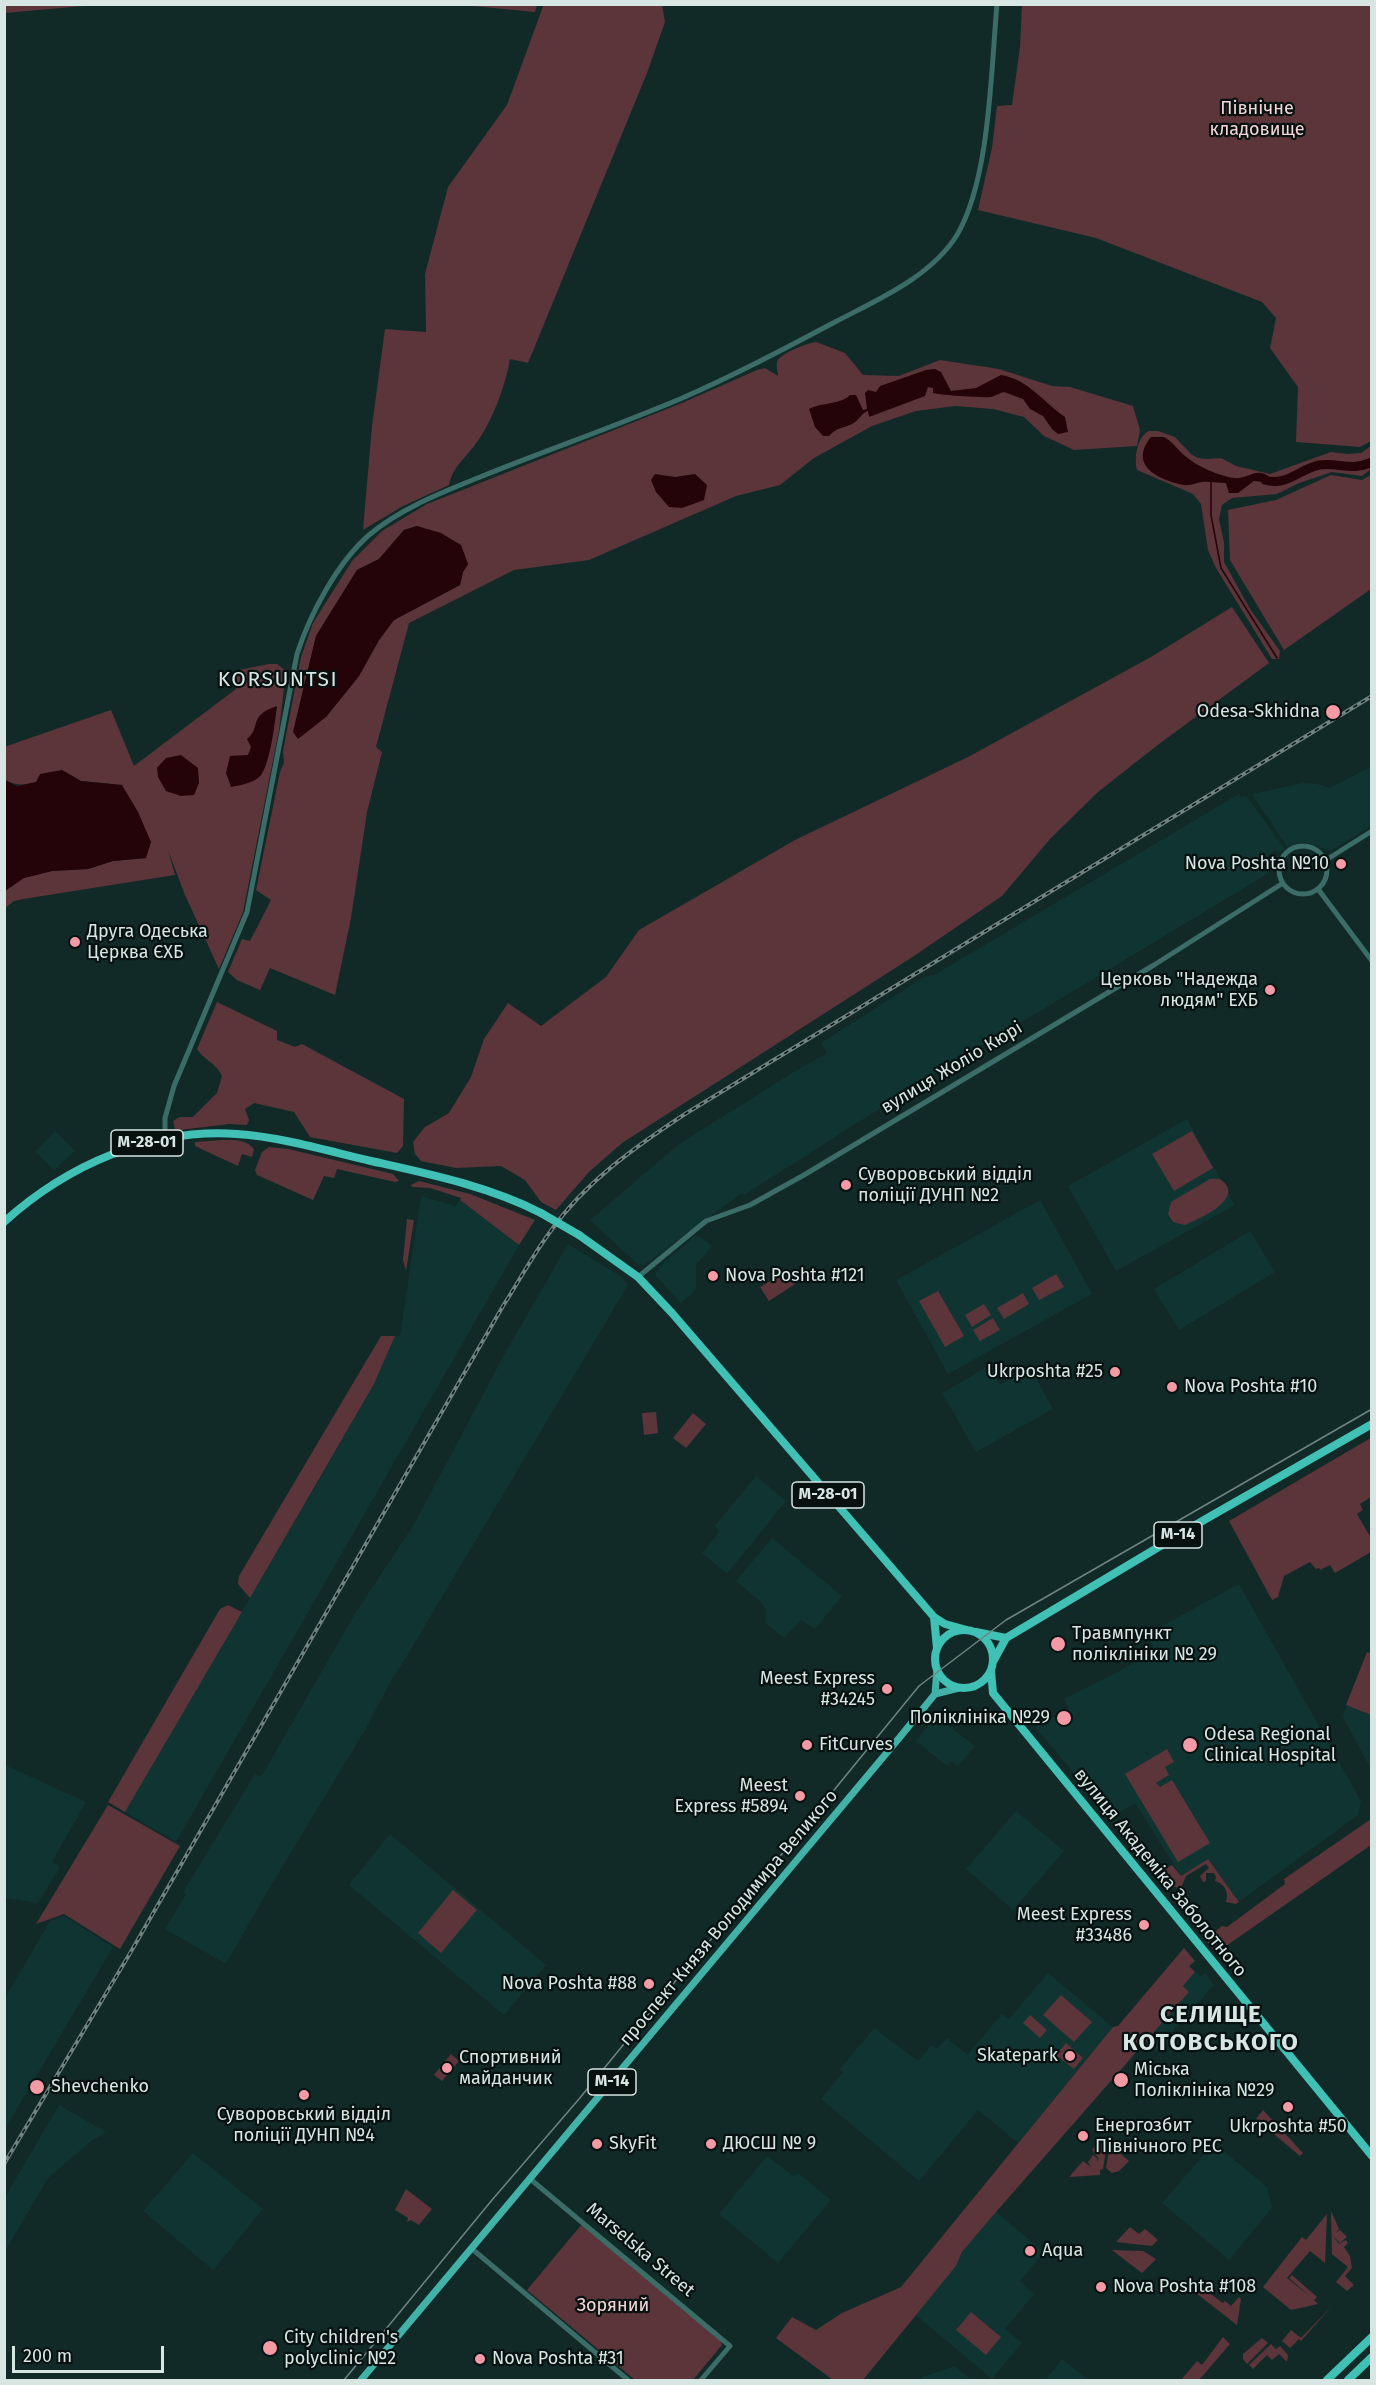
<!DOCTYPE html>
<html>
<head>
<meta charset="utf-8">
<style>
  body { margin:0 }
  #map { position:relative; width:1376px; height:2385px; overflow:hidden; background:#112a28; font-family:"Fira Sans",sans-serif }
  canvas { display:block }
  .frame { position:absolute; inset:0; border:6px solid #d7e5e3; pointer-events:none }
  .scale { position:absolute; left:12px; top:2346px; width:152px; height:27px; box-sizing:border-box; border:3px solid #d7e5e3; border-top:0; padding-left:8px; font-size:18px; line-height:21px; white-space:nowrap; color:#d7e5e3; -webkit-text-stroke:4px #071110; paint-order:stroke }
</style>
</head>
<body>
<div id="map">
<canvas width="1376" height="2385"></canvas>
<div class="frame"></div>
<div class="scale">200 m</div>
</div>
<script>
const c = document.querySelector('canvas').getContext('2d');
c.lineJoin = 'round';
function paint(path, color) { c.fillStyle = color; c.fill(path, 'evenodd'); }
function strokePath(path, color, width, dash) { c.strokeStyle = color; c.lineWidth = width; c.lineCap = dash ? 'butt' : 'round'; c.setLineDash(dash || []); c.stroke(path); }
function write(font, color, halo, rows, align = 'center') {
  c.font = font + ' "Fira Sans",sans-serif'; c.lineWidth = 4.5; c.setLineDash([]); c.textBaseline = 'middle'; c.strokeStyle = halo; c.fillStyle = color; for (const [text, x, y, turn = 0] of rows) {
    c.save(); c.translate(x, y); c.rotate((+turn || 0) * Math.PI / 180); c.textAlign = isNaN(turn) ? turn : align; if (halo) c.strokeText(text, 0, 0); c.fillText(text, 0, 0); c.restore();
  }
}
paint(new Path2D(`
  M1370,767L1371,826L1331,851L1305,842L1298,843L1288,848L1252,794L1303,783L1317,784L1330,788Z
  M1239,794L1241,797L1246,796L1285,849L1279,853L1276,850L1266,857L1272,864L1268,873L1264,876L997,1037L972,1050L744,1195L742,1193L644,1265L637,1264L590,1220L679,1144L792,1073L827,1053L821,1043L924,977L936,974Z
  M1187,1119L1235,1205L1116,1271L1068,1186Z
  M55,1131L75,1151L54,1170L35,1152Z
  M421,1196L456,1206L460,1200L519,1245L176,1842L125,1812L316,1485L374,1384L395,1336H400Z
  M1040,1200L1092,1294L948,1374L896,1280Z
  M1250,1231L1275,1272L1179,1330L1154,1289Z
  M694,1237H701L712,1246L696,1265V1289L681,1303L655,1275L659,1267Z
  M568,1244L622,1277L628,1285L402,1664L393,1677L365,1730L267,1892L226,1964L165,1929L186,1894L183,1892L255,1774L261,1777L356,1612L413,1526L503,1357Z
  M989,1366L1000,1385L1030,1368L1053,1409L976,1452L942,1393Z
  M756,1476L786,1501L727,1574L702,1553L720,1531L715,1526Z
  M772,1538L842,1596L815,1629L801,1620L784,1638L765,1623L766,1610L760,1601L736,1581Z
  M1239,1584L1361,1801L1358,1815L1239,1902L1208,1859L1181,1876L1135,1803L1111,1817L1035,1727L1069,1709L1064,1699L1116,1673L1155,1650L1147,1634Z
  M1346,1705L1371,1715V1769L1343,1717Z
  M936,1716L975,1746L958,1766L951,1761L947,1766L916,1741Z
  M5,1765L86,1802L52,1862L60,1867L38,1903L5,1898Z
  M1016,1811L1064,1851L1013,1910L966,1869Z
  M390,1834L546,1965L504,2015L349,1885Z
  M64,1916L113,1947L5,2129V1998L50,1921Z
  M1195,1972L1201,1977L1205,1973L1214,1985L1168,2036L1171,2039L1160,2054L1145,2042L1189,1992L1183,1986Z
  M1048,1973L1113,2027L1018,2143L978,2110L919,2181L821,2099L843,2072L840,2069L874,2028L918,2061L932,2045L937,2049L947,2038L967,2055L1002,2014L1009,2019Z
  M59,2105L106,2132L90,2142L48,2178L5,2251V2197Z
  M1214,2143L1267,2187L1272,2208L1229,2260L1162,2203Z
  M193,2153L263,2209L213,2270L143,2211Z
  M767,2156L794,2177L798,2173L831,2200L778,2263L719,2214Z
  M996,2212L1044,2252L1020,2281L1034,2294L1005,2329L1022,2343L992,2379L916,2315L956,2266L962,2252Z
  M1062,2359L1088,2380H1046Z
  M955,2366L971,2380H920L922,2377Z`), '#103431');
paint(new Path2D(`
  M5,4H95V5L5,13Z
  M544,4L662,5L665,22L647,73L528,363L510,359C506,384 492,422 477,442C466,458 453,466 449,485L403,506L363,530L372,426L385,329L426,332L425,274L448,187L507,105Z
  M463,5H537L535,12Z
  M1022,5H1371V441L1360,447L1296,442L1298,387L1270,348L1276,318L1262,302L1096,238L978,210L992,148L997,106L1012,105L1020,47Z
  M816,342L845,353L863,375L899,376L940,360L999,369L1052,386L1070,387L1133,406L1140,430L1137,446L1074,450L1044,436L1024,417L993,409L955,406L916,411L872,426L814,458L780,485L736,496L589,560L514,570L409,623L376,747L382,752L367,812L351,918L335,995L270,968L260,990L237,980L228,972L242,939L250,941L271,900L256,890L280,772L284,763L283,751L301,657L313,623L352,561L382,531L427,504L682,403L757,370L765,368L778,376C778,372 776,366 777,362C780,353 808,343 816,342ZM417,526L460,545L468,564L463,572L460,585L394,620L379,640L359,676L326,717H297L316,636L345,589L357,570L379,559L404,530Z
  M1149,431H1158L1175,437L1191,454L1198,458L1206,459L1221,458L1236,466L1270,474L1331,452L1347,454L1361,453L1371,446V469L1362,476L1332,472L1299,483L1277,494L1232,498L1222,505L1219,519L1224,543V562L1250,609L1280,651L1279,659H1272L1216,568L1208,550L1201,504L1193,494L1137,470C1134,457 1137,437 1149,431Z
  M1331,475L1362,480L1371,475V589L1284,650L1230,560L1228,510L1276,500Z
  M1232,607L1269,663L1159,744L1098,792L1050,839L1002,896L914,956L622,1143L589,1172L556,1210L541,1202L525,1180L501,1166L456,1168L421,1161L415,1154L413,1142L425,1127L449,1113L471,1077L484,1039L508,1003L541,1026L606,977L639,930L795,840L968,757L1151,657Z
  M269,664H277L286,671L279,730L243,912L219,969L185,895L168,850L175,875L23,899L14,901L5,908V891L23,878L52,871L88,869L113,861L146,858L122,785L81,781L62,770C41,780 27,791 5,780L4,747L111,710L134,766L236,689L234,671Z
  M217,1002L277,1031V1040L295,1047L302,1044L404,1099L403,1146L397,1153L310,1137L294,1112L254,1103L245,1109L249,1120L247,1125L229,1124L180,1130L175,1129L173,1121L180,1117H193L217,1093L222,1076C215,1062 204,1060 197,1049Z
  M1192,1131L1213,1168L1174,1191L1152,1154Z
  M223,1140C235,1140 245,1139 254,1149L252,1157L242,1154L238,1166L195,1146V1142Z
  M269,1147L288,1149L393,1174L399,1181L395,1182L337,1169L334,1178L324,1176L313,1200L257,1175L255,1170L262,1152Z
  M1210,1179C1217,1178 1223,1179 1227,1186C1236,1203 1198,1219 1185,1225L1173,1222L1168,1214L1171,1202Z
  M419,1181L470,1194L535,1220L519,1245L460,1200L461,1198L430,1188L412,1187L411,1185Z
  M407,1219L414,1220L406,1271L403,1260Z
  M786,1271L795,1284L769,1301L760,1287Z
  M1056,1274L1064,1287L1039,1300L1032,1288Z
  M938,1291L964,1336L945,1347L919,1301Z
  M1023,1293L1029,1304L1004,1319L997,1308Z
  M984,1304L991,1315L972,1327L965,1315Z
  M993,1318L1000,1330L980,1341L973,1330Z
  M381,1336H395L374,1384L250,1598L238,1584L239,1576Z
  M656,1412L658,1433L644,1435L642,1413Z
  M693,1413L706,1424L686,1448L673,1438Z
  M1369,1439H1371V1497L1360,1504L1363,1510L1357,1514L1371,1538V1552L1335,1573L1330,1565L1320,1570L1319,1568L1316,1569L1310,1562L1284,1576L1278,1597L1272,1600L1229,1521Z
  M228,1605L242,1612L125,1812L108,1802L220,1609Z
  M1367,1652L1371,1654V1715L1346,1705Z
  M1167,1749L1174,1762L1165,1767L1169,1775L1156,1783L1160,1787L1172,1780L1210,1843L1178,1862L1125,1774Z
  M108,1805L180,1846L120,1949L64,1914L36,1924Z
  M1371,1819V1845L1216,1953L1208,1943L1210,1936L1222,1926L1227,1927L1285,1884L1284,1879Z
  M1208,1859L1239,1902L1236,1904L1226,1902C1229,1892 1225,1884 1215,1881L1216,1877L1214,1873H1206V1881L1203,1882L1200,1876L1209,1868L1206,1864L1186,1876L1181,1888L1168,1886L1158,1874L1172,1865L1181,1876Z
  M453,1890L477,1910L441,1953L418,1933Z
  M1184,1948L1195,1961L1189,1966L1195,1972L1183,1986L1189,1992L996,2212L962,2252L956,2266L863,2380H833L776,2338L792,2317L816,2330L842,2313L901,2287L1113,2027L1118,2026Z
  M1061,1995L1092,2022L1074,2042L1043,2015Z
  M1030,2015L1047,2030L1040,2038L1023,2023Z
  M1066,2043L1083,2058L1074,2069L1056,2055Z
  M451,2054L459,2061L442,2081L434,2075Z
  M1263,2110L1303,2153L1300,2156L1256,2119Z
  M1101,2137L1107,2143L1103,2169L1100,2170V2175L1069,2177L1083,2161L1091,2167L1088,2162L1093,2155L1098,2159L1096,2162L1099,2159L1092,2150Z
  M1110,2145L1129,2161L1119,2171L1112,2173L1106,2168Z
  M406,2189L432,2209L419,2225L411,2220L407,2222L408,2218L395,2210Z
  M1331,2211L1339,2229L1336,2233L1340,2230L1347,2237L1340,2243L1333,2236L1339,2244L1346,2240L1348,2243L1344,2247L1350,2256L1352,2268L1345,2276L1354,2285L1347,2291L1336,2282L1348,2267L1332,2254Z
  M1327,2214L1325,2263L1310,2251L1287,2278L1312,2298L1289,2278L1292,2275L1317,2297L1314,2300L1318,2304L1291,2310L1263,2287L1302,2237L1306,2240Z
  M582,2224L721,2341L722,2345L693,2380H635L527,2290Z
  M1130,2227L1139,2234L1145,2229L1158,2240L1152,2246L1116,2242Z
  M1112,2250L1143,2251L1156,2259L1142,2273Z
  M1197,2284L1223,2303L1225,2301L1231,2306L1239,2297L1241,2299L1237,2325L1192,2290Z
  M1332,2306L1301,2341L1299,2339L1290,2348L1282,2341L1291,2330L1301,2338Z
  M971,2312L1001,2337L986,2355L956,2330Z
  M1223,2337L1230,2344L1199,2380H1181L1197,2361L1202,2365Z
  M1262,2338L1268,2343L1247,2364L1243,2359V2354Z
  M1271,2344L1276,2349L1280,2346L1288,2355L1287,2362L1279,2354L1272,2360L1267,2355L1253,2369L1249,2365Z`), '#5b3539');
paint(new Path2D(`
  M935,369L941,372L951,391L976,388L1001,375C1028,379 1044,403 1065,417L1068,432L1058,434L1052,429L1043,416L1030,409L1023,399L1004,392C1000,393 995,396 991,397C982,398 941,395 933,393V388L928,387L925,396L869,417L868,411C861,413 859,421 852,424C842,429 837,427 829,436H823L815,427L809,409C822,402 840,405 850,395H856L863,410L867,409L865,393L868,390L876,392L880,386L926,370Z
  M1151,437H1164C1173,442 1178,450 1185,456C1197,466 1213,473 1228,477C1247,482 1255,466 1268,476L1263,482L1254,481L1238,493H1229L1226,483C1218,483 1210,481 1202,482C1196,483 1190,486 1184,485C1158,480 1128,465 1151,437Z
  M655,474L675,477L695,474L707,485L704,500L682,508L669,507L656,492L651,480Z
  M417,526L441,533L461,545L468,564L463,572L460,585L394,620L379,640L359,676L326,717L298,739L293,732L316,636L357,570L379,559L404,530Z
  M277,706C275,722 270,764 261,775C255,783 240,785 231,787L226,773L230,756L248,755L251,747L247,739C262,727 247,716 277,706Z
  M181,755L198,768L199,783L194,795L181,796L166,791L158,777L157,768L166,758Z
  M62,770L81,781L122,785L138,812L151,842L146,858L113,861L88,869L52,871L24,878L5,891V780L17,786L36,782L40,774Z`), '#240309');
strokePath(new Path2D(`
  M1211,482V515L1221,568L1277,658`), '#240309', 1.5);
strokePath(new Path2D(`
  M1265,480C1285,487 1300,469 1319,465C1340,462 1349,472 1372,462`), '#240309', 9);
strokePath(new Path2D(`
  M1279 870a24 24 0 1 1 48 0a24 24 0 1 1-48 0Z
  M1326,860L1372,831
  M1318,889L1372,961
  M165,1140V1118L174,1086L247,912L297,654C310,614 337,563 369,535C402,507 446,491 485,475C550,449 616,426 680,399C733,376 784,349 835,322C877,300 931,277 957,235C990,179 991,70 997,4
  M638,1277L706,1221L750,1205L804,1175L1154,965L1283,883
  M529,2178L730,2346L701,2380
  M471,2248L628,2380`), '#3b6c67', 5);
strokePath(new Path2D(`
  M935,1694L959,1688
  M361,2380L900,1737L935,1694L937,1669`), '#42b2a9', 7);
strokePath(new Path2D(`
  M4,1222C67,1165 151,1128 237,1134C282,1137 328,1151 371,1161C429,1174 488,1186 541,1213
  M579,1235L638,1277L672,1313L934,1617L945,1624L967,1630
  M934,1617L937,1648
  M935 1659a29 29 0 1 1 58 0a29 29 0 1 1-58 0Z
  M976,1632L1006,1638L1204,1520L1372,1424
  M994,1660L1006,1638
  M991,1671L993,1693L1372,2156
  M1327,2380L1372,2337
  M1348,2380L1372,2357`), '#41c0b6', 8);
strokePath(new Path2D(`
  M344,2380L492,2200L579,2099L682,1973L732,1915L919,1686L1006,1620L1372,1409`), '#6f8381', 1.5);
const rail = new Path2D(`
  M4,2164L129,1955L503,1306C519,1281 533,1255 550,1232C585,1182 635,1147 685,1114L1372,696`);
strokePath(rail, '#6f8381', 4);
strokePath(rail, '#071110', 1.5, [4.5]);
strokePath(new Path2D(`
  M541,1213L579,1235`), '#41c0b6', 8);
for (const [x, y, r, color] of [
  [1333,712,8,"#f49aa4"],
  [1341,864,6,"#f49aa4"],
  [75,942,6,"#f49aa4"],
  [1270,990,6,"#f49aa4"],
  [846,1185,6,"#f49aa4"],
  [713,1276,6,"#f49aa4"],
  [1115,1372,6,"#f49aa4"],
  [1172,1387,6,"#f49aa4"],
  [1058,1644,8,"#f49aa4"],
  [887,1689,6,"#f49aa4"],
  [1064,1718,8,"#f49aa4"],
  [807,1745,6,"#f49aa4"],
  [1190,1745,8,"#f49aa4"],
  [800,1796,6,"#f49aa4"],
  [1144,1925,6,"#f49aa4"],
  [649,1984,6,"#f49aa4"],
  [1070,2056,6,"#f49aa4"],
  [447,2068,6,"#f49aa4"],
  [1121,2080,8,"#f49aa4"],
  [37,2087,8,"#f49aa4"],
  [304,2095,6,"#f49aa4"],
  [1288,2107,6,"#f49aa4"],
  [1083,2136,6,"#f49aa4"],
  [597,2144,6,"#f49aa4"],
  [711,2144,6,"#f49aa4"],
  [1030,2251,6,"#f49aa4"],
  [1101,2287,6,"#f49aa4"],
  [270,2348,8,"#f49aa4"],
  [480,2359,6,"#f49aa4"]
]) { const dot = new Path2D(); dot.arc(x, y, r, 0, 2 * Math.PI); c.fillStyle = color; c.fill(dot); strokePath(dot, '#071110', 2); }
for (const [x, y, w] of [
  [147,1143,72],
  [828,1495,72],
  [1178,1535,48],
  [612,2082,48]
]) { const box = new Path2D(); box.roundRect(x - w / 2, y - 13, w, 26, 4.5); c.fillStyle = '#071110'; c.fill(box); strokePath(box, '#d7e5e3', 1.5); }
write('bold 16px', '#d7e5e3', null, [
  ["М-28-01",147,1143],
  ["М-28-01",828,1495],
  ["М-14",1178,1535],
  ["М-14",612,2082]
]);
write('18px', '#f5d5d8', '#071110', [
  ["Північне",1257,109],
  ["кладовище",1257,130],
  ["Зоряний",613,2306]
]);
write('18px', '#d7e5e3', '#071110', [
  ["Odesa-Skhidna",1320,712,"right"],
  ["Nova Poshta №10",1329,864,"right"],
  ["Друга Одеська",87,932],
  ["Церква ЄХБ",87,953],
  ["Церковь \"Надежда",1258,980,"right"],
  ["людям\" ЕХБ",1258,1001,"right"],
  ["Суворовський відділ",858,1175],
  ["поліції ДУНП №2",858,1196],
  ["Nova Poshta #121",725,1276],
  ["Ukrposhta #25",1103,1372,"right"],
  ["Nova Poshta #10",1184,1387],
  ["Травмпункт",1072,1634],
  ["поліклініки № 29",1072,1655],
  ["Meest Express",875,1679,"right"],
  ["#34245",875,1700,"right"],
  ["Поліклініка №29",1050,1718,"right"],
  ["Odesa Regional",1204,1735],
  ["Clinical Hospital",1204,1756],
  ["FitCurves",819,1745],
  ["Meest",788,1786,"right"],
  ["Express #5894",788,1807,"right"],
  ["Meest Express",1132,1915,"right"],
  ["#33486",1132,1936,"right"],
  ["Nova Poshta #88",637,1984,"right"],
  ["Skatepark",1058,2056,"right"],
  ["Спортивний",459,2058],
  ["майданчик",459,2079],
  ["Міська",1134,2070],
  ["Поліклініка №29",1134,2091],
  ["Shevchenko",51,2087],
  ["Суворовський відділ",304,2115,"center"],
  ["поліції ДУНП №4",304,2136,"center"],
  ["Енергозбит",1095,2126],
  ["Північного РЕС",1095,2147],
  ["Ukrposhta #50",1288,2127,"center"],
  ["SkyFit",609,2144],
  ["ДЮСШ № 9",723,2144],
  ["Aqua",1042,2251],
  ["Nova Poshta #108",1113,2287],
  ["City children's",284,2338],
  ["polyclinic №2",284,2359],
  ["Nova Poshta #31",492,2359]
], 'left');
write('18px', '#d7e5e3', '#071110', [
  ["вулиця Жоліо Кюрі",952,1068,-31],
  ["вулиця Академіка Заболотного",1160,1873,51],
  ["проспект Князя Володимира Великого",729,1918,-50],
  ["Marselska Street",640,2250,40]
]);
c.letterSpacing = '1.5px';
write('21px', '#d7e5e3', '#071110', [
  ["KORSUNTSI",278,680]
]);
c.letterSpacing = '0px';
c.letterSpacing = '1.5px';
write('bold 24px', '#d7e5e3', '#071110', [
  ["СЕЛИЩЕ",1211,2015],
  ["КОТОВСЬКОГО",1211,2043]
]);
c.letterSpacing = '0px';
</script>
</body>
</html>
